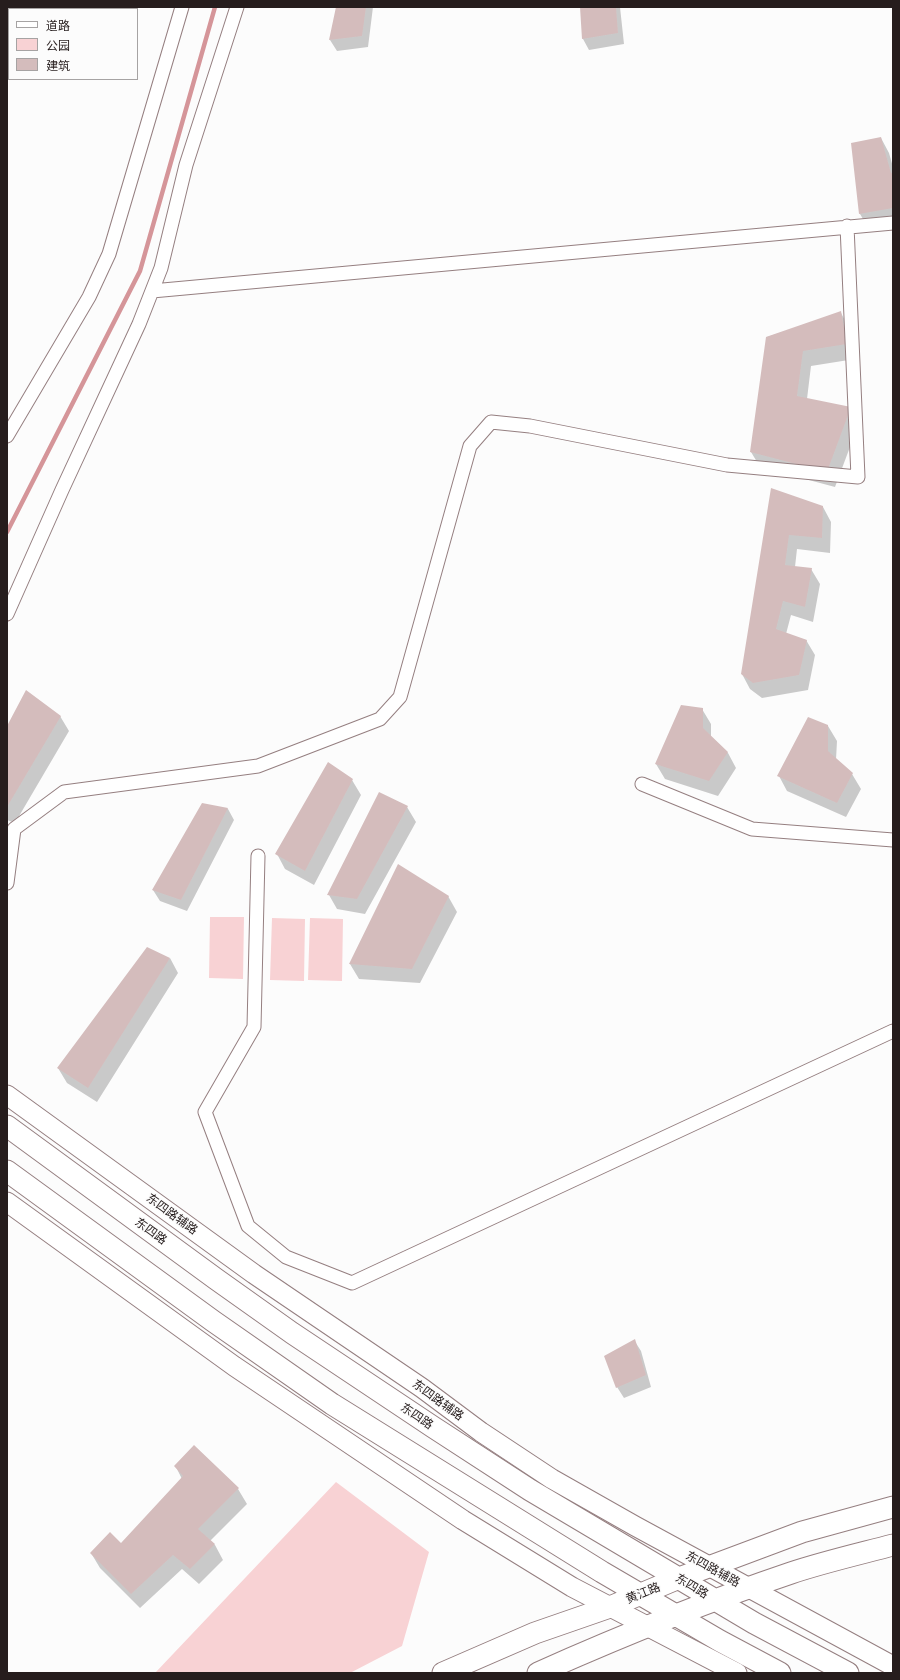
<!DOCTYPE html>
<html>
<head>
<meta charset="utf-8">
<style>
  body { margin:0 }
  #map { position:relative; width:900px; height:1680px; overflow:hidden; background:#fcfcfc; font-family:Barlow,"Noto Sans SC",sans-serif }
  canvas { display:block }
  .frame { position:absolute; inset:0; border:8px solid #261d1d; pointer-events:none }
  .legend { position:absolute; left:8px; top:8px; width:130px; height:72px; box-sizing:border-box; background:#fcfcfc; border:1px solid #a6a3a3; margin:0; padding:5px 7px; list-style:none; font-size:12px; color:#261d1d }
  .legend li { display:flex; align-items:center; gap:8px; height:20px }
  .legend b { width:20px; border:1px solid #a6a3a3 }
</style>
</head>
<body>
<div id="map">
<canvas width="900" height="1680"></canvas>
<div class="frame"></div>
<ul class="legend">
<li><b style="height:5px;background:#fff"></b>道路</li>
<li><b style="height:11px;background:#f8d2d4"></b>公园</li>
<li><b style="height:11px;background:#d4bcbc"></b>建筑</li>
</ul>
</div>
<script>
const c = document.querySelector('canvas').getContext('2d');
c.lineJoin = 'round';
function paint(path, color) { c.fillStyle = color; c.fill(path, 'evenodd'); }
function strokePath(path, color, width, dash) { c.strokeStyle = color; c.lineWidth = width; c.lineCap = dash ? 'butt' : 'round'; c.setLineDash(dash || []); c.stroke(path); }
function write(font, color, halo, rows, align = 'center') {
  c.font = font + ' Barlow,"Noto Sans SC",sans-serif'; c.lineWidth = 3; c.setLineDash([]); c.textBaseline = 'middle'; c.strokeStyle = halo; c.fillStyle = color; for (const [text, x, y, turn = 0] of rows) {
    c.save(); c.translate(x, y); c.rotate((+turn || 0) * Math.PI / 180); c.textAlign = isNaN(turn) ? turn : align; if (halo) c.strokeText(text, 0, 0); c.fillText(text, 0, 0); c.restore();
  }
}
paint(new Path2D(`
  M210,917H244L243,979L209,978Z
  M272,918L305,919L304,981L270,980Z
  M310,918L343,919L342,981L308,980Z
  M336,1482L429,1552L402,1646L350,1673H155Z`), '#f8d2d4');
paint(new Path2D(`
  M337,7H373L368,47L337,51L330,40Z
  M581,7H620L624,44L589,50L583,39Z
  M881,138L889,153L893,167V225L869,229L860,214L852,144Z
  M841,313L849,328L855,359L811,366L807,399L850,408L859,423L835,487L760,467L751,452L767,337Z
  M772,489L823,507L831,522L830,553L797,549L795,567L811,569L820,584L813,622L791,615L786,634L806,640L815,655L808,690L762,698L750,689L742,674Z
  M702,709L711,724V737L728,753L736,768L718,796L665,779L656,764Z
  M60,716L69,731L15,823L7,820V728Z
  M828,726L837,741L836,760L852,774L861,789L846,817L787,791L779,776Z
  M352,780L361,795L314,885L285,869L277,854Z
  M203,804L228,809L234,820L187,911L160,901L153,890Z
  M407,807L416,822L365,914L337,909L329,895Z
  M448,896L457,912L420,983L359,979L350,964Z
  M170,958L178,973L97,1102L67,1083L58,1068Z
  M634,1340L641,1351L651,1387L624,1398L617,1387Z
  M176,1467L238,1489L247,1504L210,1541L215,1545L223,1560L199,1584L182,1569L140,1608L100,1568L91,1553L122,1544L182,1479Z`), '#0003');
strokePath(new Path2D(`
  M7,532L140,271L215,7`), '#d59599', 4.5);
paint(new Path2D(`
  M336,7H366L362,36L329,40Z
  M580,7H616L618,33L582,39Z
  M881,137L891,173L893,172V208L859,214L851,143Z
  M841,311L847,344L803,351L797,396L851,407L827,472L750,452L766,337Z
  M771,488L823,506L822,538L789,535L785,565L812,568L805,607L783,601L776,629L807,640L799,675L753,683L741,674Z
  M26,690L61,716L7,807V726Z
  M681,705L703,708V728L728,752L709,781L655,764Z
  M808,717L828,725V751L853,773L837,803L777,776Z
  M328,762L353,779L305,871L275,854Z
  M379,792L408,806L357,899L327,895Z
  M202,803L228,808L181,900L152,890Z
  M398,864L449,896L412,969L349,964Z
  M147,947L170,958L88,1088L57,1068Z
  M635,1339L646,1375L616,1388L604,1356Z
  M194,1445L239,1488L198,1529L215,1544L190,1569L173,1555L131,1594L90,1553L110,1532L121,1543L183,1476L174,1466Z`), '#d4bcbc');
const minor = new Path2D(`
  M152,291L893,223
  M7,436L89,297L109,254L182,7
  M7,614L62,490L139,324L161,268L186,165L237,7
  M642,784L752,829L893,840
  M258,856L254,1027L205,1112L248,1226L286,1257L352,1283L893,1031
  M7,883L14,829L64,792L258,766L380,719L400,697L470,446L491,422L530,426L727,465L858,477L847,226`);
const secondary = new Path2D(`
  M7,1095L254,1274L422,1388L481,1432L552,1479L635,1526L893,1666
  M7,1202L234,1366L463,1520L572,1587L737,1673`);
const primary = new Path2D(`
  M7,1126L216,1279L292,1333L433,1427L530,1490L754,1623L848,1673
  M7,1171L213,1321L332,1404L602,1572L720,1641L780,1673
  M443,1673L535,1633L610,1607L679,1578L802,1532L893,1507
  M538,1673C621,1636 705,1602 791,1573C824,1562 859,1554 893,1545`);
strokePath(minor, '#957f80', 15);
strokePath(secondary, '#957f80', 21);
strokePath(primary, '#957f80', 23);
strokePath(minor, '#fff', 13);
strokePath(secondary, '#fff', 19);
strokePath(primary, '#fff', 21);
write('12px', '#261d1d', '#fcfcfc', [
  ["东四路辅路",172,1214,36],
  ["东四路",151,1231,36],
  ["东四路辅路",438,1400,36],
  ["东四路",417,1416,34],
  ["东四路辅路",713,1569,29],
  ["东四路",692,1586,31],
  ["黄江路",643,1593,-22]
]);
</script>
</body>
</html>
